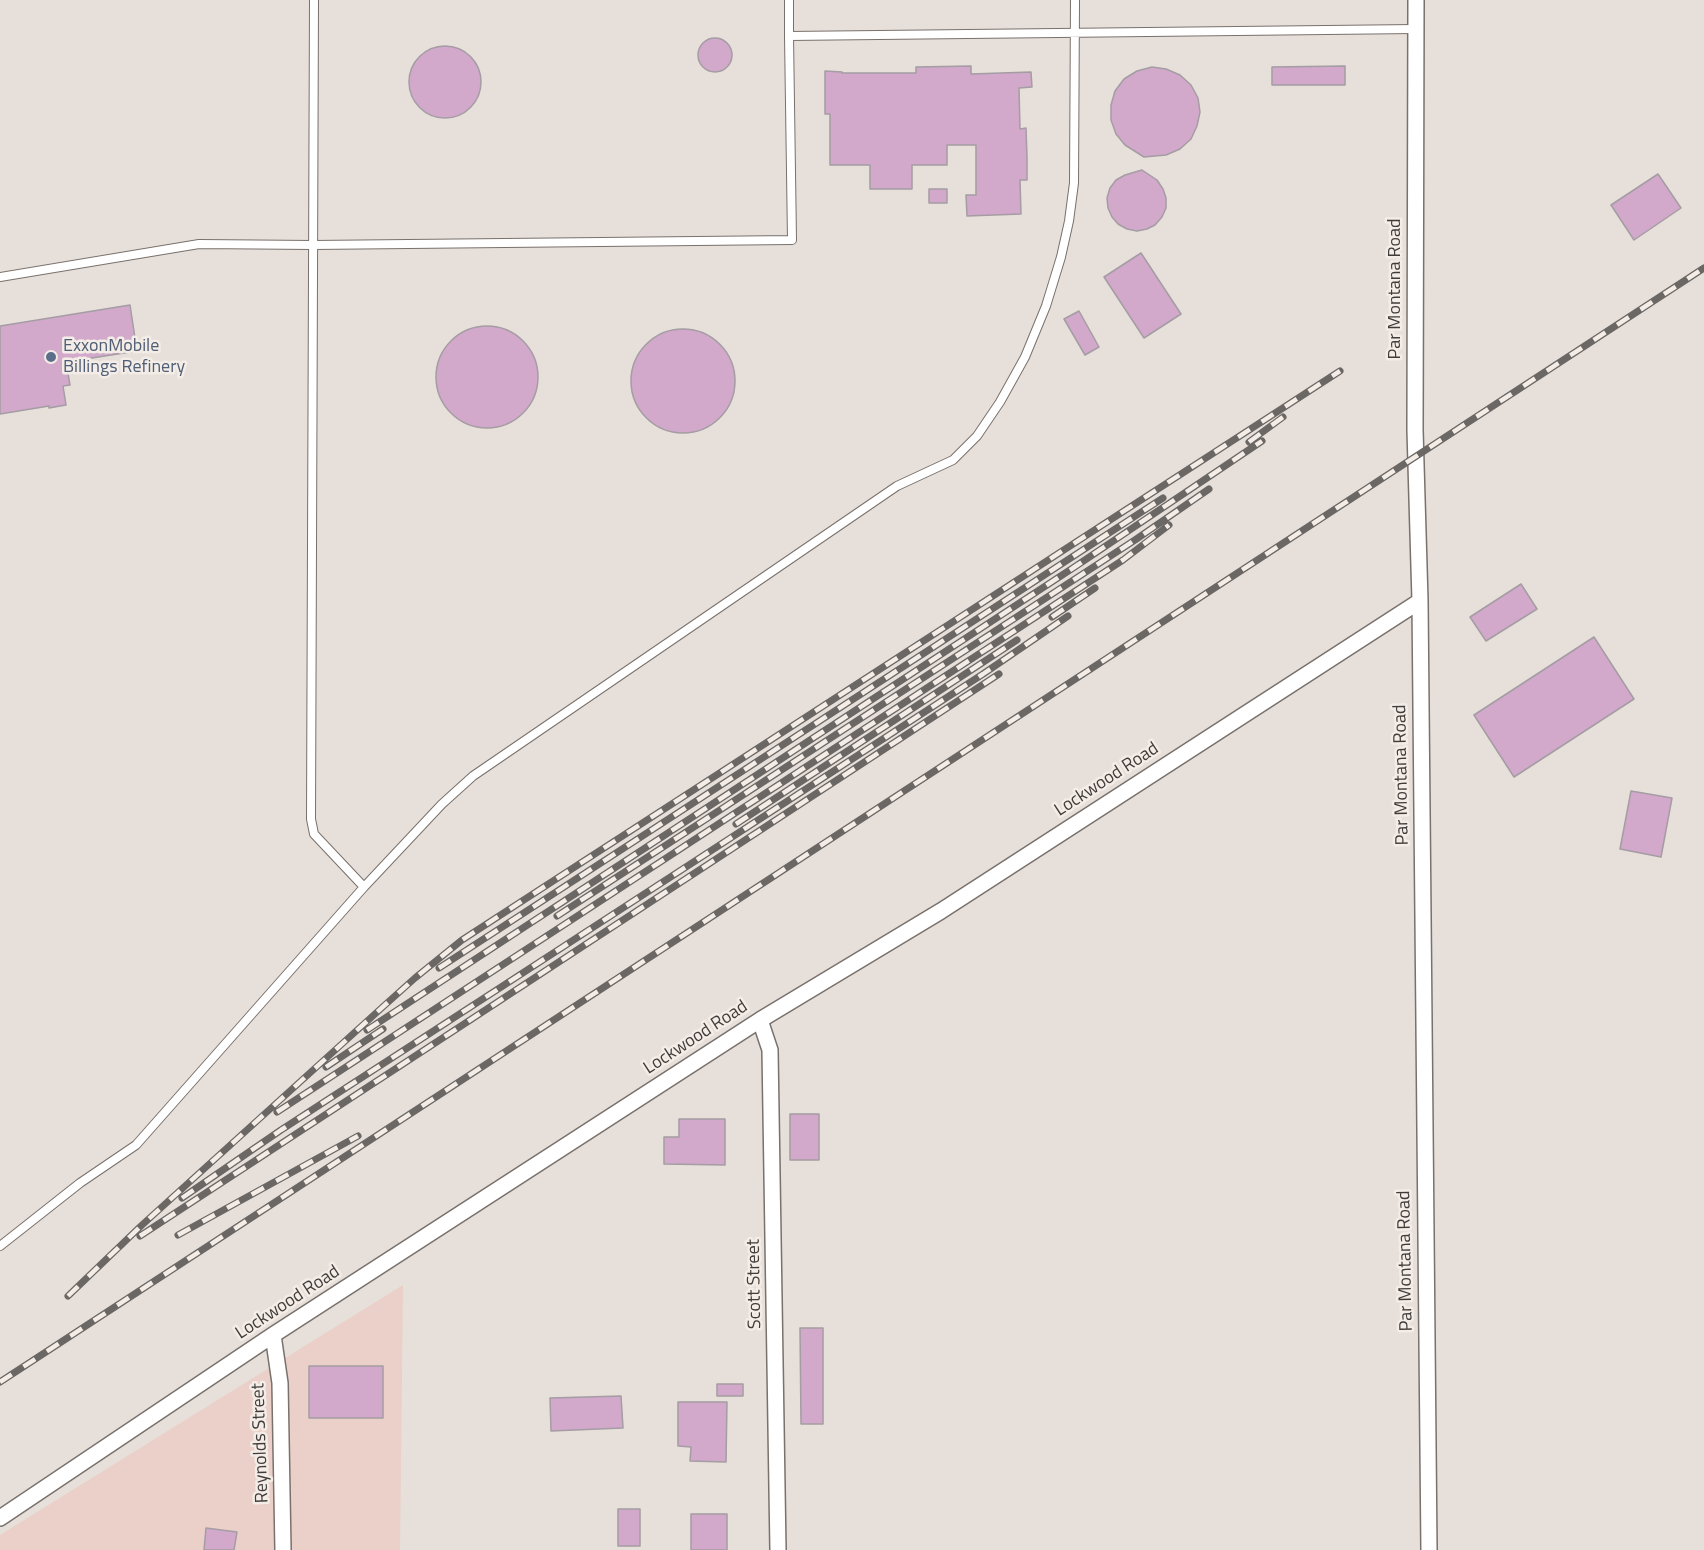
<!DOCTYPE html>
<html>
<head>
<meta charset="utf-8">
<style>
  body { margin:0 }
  canvas { display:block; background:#e7dfd9 }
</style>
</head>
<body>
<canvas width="1704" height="1550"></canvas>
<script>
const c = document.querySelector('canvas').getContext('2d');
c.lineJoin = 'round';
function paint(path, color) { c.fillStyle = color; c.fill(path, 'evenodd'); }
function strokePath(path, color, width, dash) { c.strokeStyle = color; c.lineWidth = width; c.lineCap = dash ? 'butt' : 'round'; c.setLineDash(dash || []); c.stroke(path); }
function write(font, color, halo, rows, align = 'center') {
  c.font = font + ' "Titillium Web",sans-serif'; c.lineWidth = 5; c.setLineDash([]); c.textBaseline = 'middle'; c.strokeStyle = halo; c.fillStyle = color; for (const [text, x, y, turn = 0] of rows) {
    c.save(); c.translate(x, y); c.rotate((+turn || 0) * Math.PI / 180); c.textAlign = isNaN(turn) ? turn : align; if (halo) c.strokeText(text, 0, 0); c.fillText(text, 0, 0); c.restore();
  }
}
paint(new Path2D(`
  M403,1285L400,1550H0V1535Z`), '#ead0c9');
const building = new Path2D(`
  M698 55a17 17 0 1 1 34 0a17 17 0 1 1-34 0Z
  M409 82a36 36 0 1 1 72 0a36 36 0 1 1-72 0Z
  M971,66V74L1031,72L1032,87L1019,88L1020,129L1026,128L1027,157V180H1020L1021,214L967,216L966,195H976V145H947V165H912V189H870V165H830V114H825V71L842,72V73H916V67Z
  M1345,66V85H1272V67Z
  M1152,67L1166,69L1180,75L1191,85L1198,98L1200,112L1197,126L1191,139L1180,149L1166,155L1144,157L1125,145L1116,134L1111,120V105L1115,91L1124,79L1137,71Z
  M1142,170L1157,180L1163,189L1166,198V208L1162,217L1155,225L1147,229L1137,231L1127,229L1118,224L1112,217L1108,208L1107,198L1110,188L1116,180L1125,175Z
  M1658,174L1681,208L1634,240L1611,205Z
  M929,189H947V203H929Z
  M1141,253L1181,314L1144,338L1104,277Z
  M130,305L137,351L66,362L70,385L63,386L66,405L49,408V406L0,414V326Z
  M1079,311L1099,347L1085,355L1064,319Z
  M436 377a51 51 0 1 1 102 0a51 51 0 1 1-102 0Z
  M631 381a52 52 0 1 1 104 0a52 52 0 1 1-104 0Z
  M1521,584L1537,609L1486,641L1470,617Z
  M1594,637L1634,699L1514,777L1474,715Z
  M1631,791L1672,798L1661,857L1620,849Z
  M790,1114H819V1160H790Z
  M679,1119H725V1165L664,1164V1137H679Z
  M800,1328H823V1424H801Z
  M309,1366H383V1418H309Z
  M717,1384H743V1396H717Z
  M621,1396L623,1428L551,1431L550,1398Z
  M678,1402H727L726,1462L690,1461L691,1447L678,1446Z
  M618,1509H640V1546H618Z
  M691,1514H727V1550H691Z
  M206,1528L237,1532L234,1550H204Z`);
paint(building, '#d2a8cb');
strokePath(building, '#a49da3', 1.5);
const service = new Path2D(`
  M314,0L311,819L314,834L364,887
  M789,36V0
  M0,277L199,244L313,245L792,240L789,36L1416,29
  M0,1246L80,1183L136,1145L364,887L442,804L473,776L897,486L953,460L977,436L1000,402L1025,357L1046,306L1061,257L1069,221L1074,183L1075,0`);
const minor = new Path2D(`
  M1416,0L1415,430L1420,601L1429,1550
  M760,1020L770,1050L778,1550
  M273,1335L280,1383L283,1550
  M0,1518L273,1335L760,1020L941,911L1420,601`);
strokePath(service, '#79716c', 10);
strokePath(minor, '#79716c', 18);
strokePath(service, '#fff', 8);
strokePath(minor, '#fff', 15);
const rail = new Path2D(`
  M1249,442L1283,417
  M1052,617L1095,588
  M736,824L1017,640
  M557,916L1135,540L1209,489
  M439,968L1163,498
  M367,1030L1076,566L1262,441
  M326,1067L383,1029
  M277,1112L1123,560L1169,525
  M182,1198L281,1130L983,674L1068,616
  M178,1235L358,1136
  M140,1236L999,674
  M68,1296L142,1225L386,1004L415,978L462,940L1340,371
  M0,1382L1704,268`);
strokePath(rail, '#6b6764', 7);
strokePath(rail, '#f4ece6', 4.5, [14]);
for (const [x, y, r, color] of [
  [51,357,6,"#5c6f8a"]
]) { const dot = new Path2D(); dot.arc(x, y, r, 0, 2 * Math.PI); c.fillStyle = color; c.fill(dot); strokePath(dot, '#f4ece6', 2); }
write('18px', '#3f3c3a', '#f4ece6', [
  ["Par Montana Road",1396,289,-90],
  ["Par Montana Road",1402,775,-91],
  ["Lockwood Road",1107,780,-33],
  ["Lockwood Road",696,1038,-33],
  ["Par Montana Road",1406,1261,-91],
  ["Scott Street",755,1284,-91],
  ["Lockwood Road",288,1303,-33],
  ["Reynolds Street",261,1443,-92]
]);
write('18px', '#4e5e75', '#f4ece6', [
  ["ExxonMobile",63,347],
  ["Billings Refinery",63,368]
], 'left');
</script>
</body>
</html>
